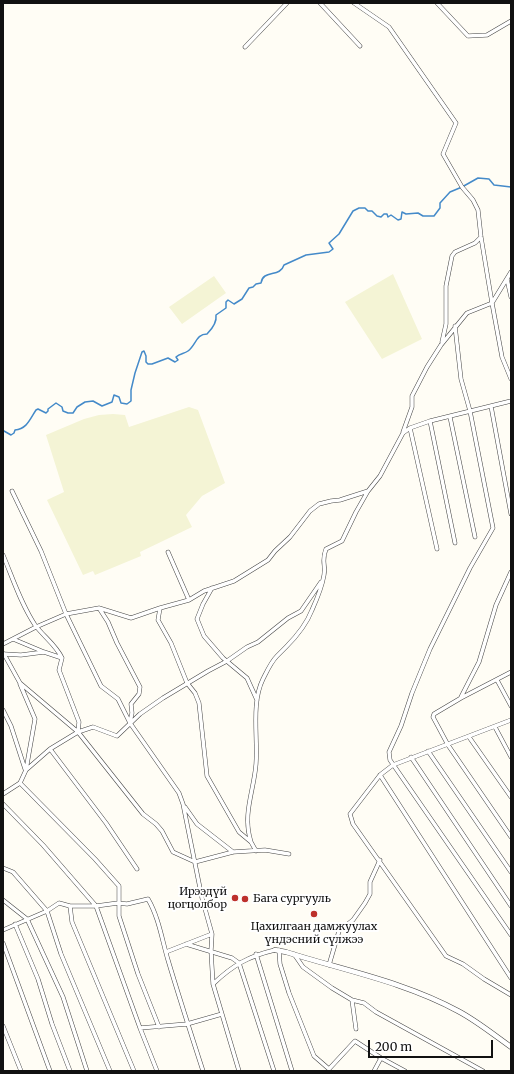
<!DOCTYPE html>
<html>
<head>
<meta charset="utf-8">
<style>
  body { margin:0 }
  #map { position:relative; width:514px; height:1074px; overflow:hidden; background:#fffdf5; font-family:Merriweather,serif }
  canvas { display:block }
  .frame { position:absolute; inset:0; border:4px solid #111; pointer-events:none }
  .scale { position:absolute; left:368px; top:1040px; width:125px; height:18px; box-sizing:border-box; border:2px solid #111; border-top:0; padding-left:5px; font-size:12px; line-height:14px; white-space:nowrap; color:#111; -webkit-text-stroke:3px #fff; paint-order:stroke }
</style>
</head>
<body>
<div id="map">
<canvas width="514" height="1074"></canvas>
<div class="frame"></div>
<div class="scale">200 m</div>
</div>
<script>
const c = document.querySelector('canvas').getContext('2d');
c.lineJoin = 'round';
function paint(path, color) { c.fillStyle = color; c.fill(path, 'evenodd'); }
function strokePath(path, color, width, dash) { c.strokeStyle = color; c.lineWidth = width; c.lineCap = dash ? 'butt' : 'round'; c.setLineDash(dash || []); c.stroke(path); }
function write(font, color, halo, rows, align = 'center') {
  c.font = font + ' Merriweather,serif'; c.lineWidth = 4; c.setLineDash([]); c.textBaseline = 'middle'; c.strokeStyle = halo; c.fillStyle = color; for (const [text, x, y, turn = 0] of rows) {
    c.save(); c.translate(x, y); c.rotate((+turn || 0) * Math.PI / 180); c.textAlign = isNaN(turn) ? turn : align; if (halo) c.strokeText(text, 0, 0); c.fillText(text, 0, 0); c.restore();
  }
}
paint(new Path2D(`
  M393,274L422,339L382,359L345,302Z
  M214,276L226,293L182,324L169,307Z
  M189,407L198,410L225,483L202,496L186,515L192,527L140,552L141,556L95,575L93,571L83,575L47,500L64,492L46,435L84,419L99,415L113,414L125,415L129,427Z`), '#f4f4d5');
strokePath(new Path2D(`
  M3,432L4,431L11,435L14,433L15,430C27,429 30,419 36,410L38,409L46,413L48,411V409L56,403L62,407L63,411L68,413H73L77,407L85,402L93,401L102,406L112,402L114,395L119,397L121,403L127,404L131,401V390L135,373L142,352L144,351L146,356V362L148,364H152L168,358L175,362L178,360L176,357C180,353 184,354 188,351C196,345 196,334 207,334C212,329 217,322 216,315L226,308V302L228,300L234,304L242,299L249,288L253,287L256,284L261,283C263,269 280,278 284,265L306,255L329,252L333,249L329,243L339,234L353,211L359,208H365L368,211H372L377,216L381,217L384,214H387L388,217L391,215L398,220L401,219L402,212L406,214L418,213L423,216H434L440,208V203L450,192L462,187L478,178L489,179L494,185L511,187
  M3,447V451`), '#448ac9', 1.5);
const minor = new Path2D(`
  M320,3L360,46
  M354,3L389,27L456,123L443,154L462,187L473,200L478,210L481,237L492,303L467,313L441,345L427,367L412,396V407L403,432
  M437,3L468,36L487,35L511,21
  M245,47L287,3
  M511,272L492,303L502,357L511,379
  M507,279L511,297
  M455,326L461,379L470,411L493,528L470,568L430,649L412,693L401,726L389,752L390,760L511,935
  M442,342L446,324V286L452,256L455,252L475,243L481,237
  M491,406L511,514
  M450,417L475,537
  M430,421L455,543
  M410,428L437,549
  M12,491L41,551L66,614L101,686L118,699L130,723L179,793L183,804L202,898L212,934L211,951L213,984L239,1071
  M168,552L189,600
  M3,555C13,579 21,604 35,625C44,637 56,645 62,658L59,670L79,722L78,732L143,814L156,824L162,831L173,852L195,862L233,852L265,850L289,854
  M212,588L203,604L197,619L204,636L223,658L247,678L257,700
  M99,608L108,622L117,643L140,687L139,694L131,704L132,713L130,722
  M160,608L158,620L171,643L187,683L195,693L199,703L207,776L239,832L251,842L256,851
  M13,639L44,652
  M3,644L36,627L66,614L99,608L131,618L160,608L189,600L204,591L234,581L268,560L275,551L290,537L310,511L319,504L331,501L340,500L368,491
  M4,654L20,683L78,732L93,727L117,736L140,714L163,698L208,671L227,661L247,647L258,642L288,618L301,611L321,582
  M4,654L21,655L44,652L62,658
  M511,672L461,698L434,714L433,717L448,745L511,837
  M497,680L511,706
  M20,684L35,719L26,770
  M461,697L479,662L496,605L511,572
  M3,710L11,726L25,769
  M511,720L393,765L380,775L350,814L353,824L446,956L463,964L484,979L511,995
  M495,727L511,757
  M469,737L511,797
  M50,749L106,823L137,869
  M428,751L511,872
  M411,757L511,906
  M380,775L511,978
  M20,783L95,859L119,886V916L138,974L159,1027
  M3,794L20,783L26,770L50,749L78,732
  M3,804L43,845L96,906L140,1028L157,1071
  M185,807L197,824L233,852
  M251,842C242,814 254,791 256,764C258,737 251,703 263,679C267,671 271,662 277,656C280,653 283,650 286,647C296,637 307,623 312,610C317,599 322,587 324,575C326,564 321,562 326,549L342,541L356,512L368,491L380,476L403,433L410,428L430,421L511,401
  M3,868L13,872L47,911L61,954L110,1071
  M3,900L27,919L63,997L87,1071
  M70,906L72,922L134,1071
  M15,924L38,979L52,1024L70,1071
  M3,930L47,911L59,903L70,906H96L118,903L127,904L148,899C159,918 162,940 168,960C179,997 191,1034 203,1071
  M3,943L50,1071
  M186,944L232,958L239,963L274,1071
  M279,950L280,964L289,993L314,1056L329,1069L355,1041L381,1058L405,1071
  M166,952L212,934
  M256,954L292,1071
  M294,954L303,967L332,988L352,1000L364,1003L376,1012L483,1071
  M329,965L339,931L353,920L365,903L370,894V882L380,860
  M213,984C233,965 249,956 275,950
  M352,1000L356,1029
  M3,1026L21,1071
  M140,1028L187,1024L222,1014
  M374,1071L381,1058`);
const tertiary = new Path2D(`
  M275,950L286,952C343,970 405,982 458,1011C477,1021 494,1035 511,1047`);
strokePath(minor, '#444', 4.5);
strokePath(tertiary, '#444', 5.5);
strokePath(minor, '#fff', 3.5);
strokePath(tertiary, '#fff', 4.5);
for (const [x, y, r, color] of [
  [235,898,4,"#bd302c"],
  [245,899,4,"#bd302c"],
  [314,914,4,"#bd302c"]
]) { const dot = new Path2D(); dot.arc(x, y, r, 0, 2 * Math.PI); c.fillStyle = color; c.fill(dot); strokePath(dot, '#fff', 1.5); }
write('11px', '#111', '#fff', [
  ["Ирээдүй",227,892],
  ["цогцолбор",227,905],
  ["Бага сургууль",253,899,"left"],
  ["Цахилгаан дамжуулах",314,927,"center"],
  ["үндэсний сүлжээ",314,940,"center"]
], 'right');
</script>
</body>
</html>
